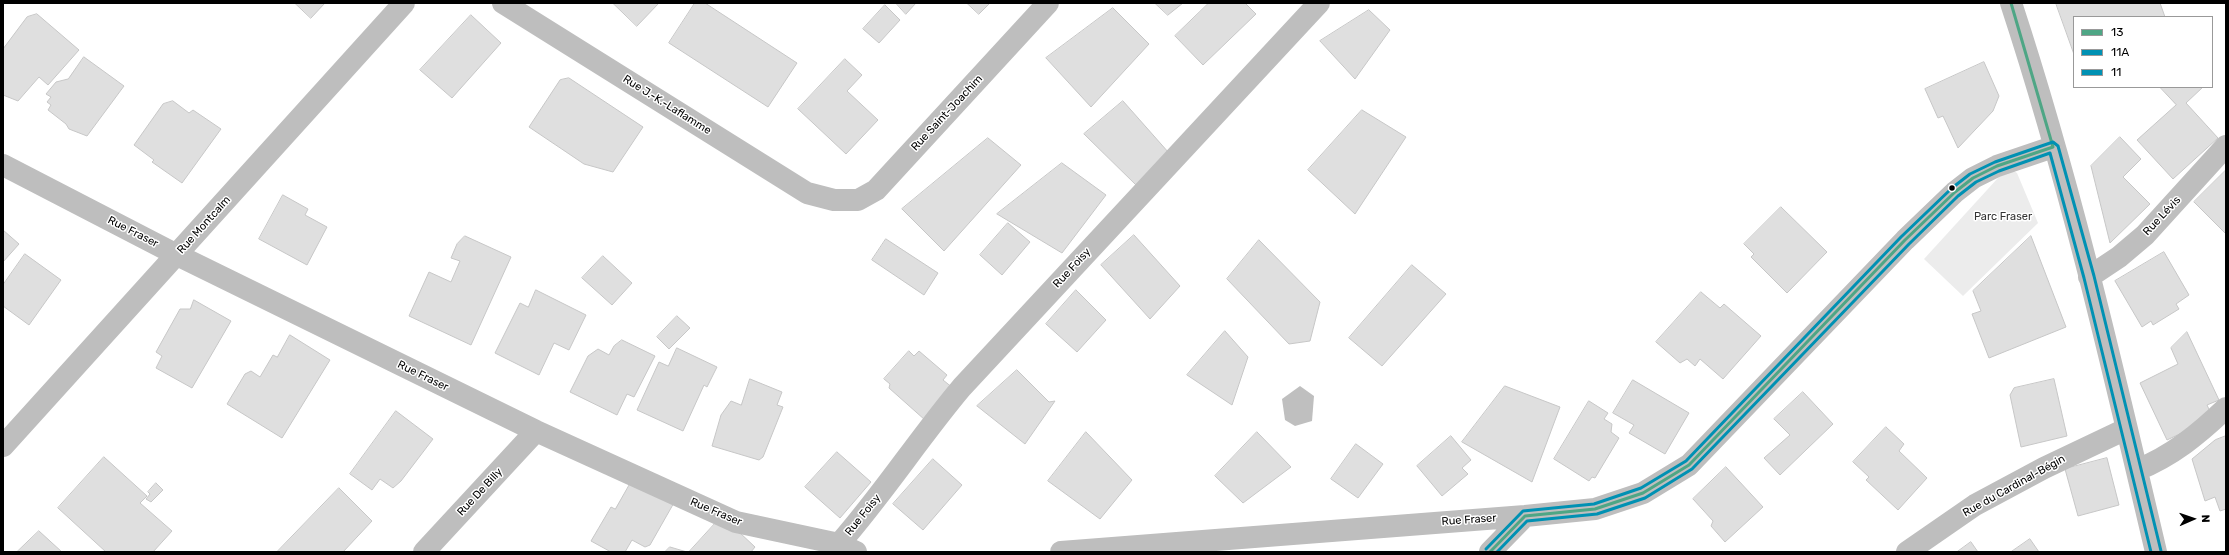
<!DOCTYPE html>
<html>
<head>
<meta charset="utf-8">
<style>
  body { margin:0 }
  #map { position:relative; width:2229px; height:555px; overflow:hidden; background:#fff; font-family:Rubik,sans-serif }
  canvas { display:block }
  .frame { position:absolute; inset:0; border:4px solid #000; pointer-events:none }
  .legend { position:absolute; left:2073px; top:16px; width:140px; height:72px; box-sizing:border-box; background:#fff; border:1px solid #999; margin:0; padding:5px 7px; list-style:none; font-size:12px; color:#000 }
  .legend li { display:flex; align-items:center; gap:8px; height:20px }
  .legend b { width:20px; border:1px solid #999 }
  .north { position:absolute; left:2173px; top:499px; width:40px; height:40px; -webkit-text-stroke:3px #fff; paint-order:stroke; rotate:88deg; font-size:11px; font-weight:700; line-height:16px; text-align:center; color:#000 }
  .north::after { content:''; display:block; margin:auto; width:14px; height:18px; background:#000; clip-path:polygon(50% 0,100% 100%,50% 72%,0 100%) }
</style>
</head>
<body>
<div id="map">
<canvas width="2229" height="555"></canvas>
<div class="frame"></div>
<ul class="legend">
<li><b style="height:5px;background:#4ea685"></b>13</li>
<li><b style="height:5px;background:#0091b3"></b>11A</li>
<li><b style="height:5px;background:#0091b3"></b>11</li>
</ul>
<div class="north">N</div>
</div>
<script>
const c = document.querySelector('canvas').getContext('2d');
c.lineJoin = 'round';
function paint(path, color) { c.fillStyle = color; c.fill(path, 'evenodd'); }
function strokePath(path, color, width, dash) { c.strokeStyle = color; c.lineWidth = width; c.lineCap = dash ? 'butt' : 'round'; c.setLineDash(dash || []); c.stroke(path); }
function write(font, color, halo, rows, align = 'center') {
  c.font = font + ' Rubik,sans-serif'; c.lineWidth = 3; c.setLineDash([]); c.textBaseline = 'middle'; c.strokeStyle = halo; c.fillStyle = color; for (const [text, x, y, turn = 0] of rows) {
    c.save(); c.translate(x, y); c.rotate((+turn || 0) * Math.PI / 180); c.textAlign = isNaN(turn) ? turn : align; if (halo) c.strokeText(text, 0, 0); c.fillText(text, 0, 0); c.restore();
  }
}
paint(new Path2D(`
  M2008,167L2017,173L2038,223L1963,296L1924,259Z`), '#ececec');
paint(new Path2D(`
  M1300,386L1314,396L1312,421L1295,426L1285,420L1282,399Z`), '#bfbfbf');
const building = new Path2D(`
  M295,3H325L311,18Z
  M613,3H659L637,26Z
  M695,3H705L797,63L768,107L669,43Z
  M896,3H916L906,14Z
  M967,3H990L979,14Z
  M1155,3H1183L1168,15Z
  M1209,3H1245L1256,14L1203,65L1175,36Z
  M2056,3H2160L2165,17H2074V54Z
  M885,5L900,20L879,43L863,29Z
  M1113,8L1149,44L1091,107L1046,58Z
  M1369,10L1390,30L1355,79L1320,41Z
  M37,14L79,50L48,85L39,77L18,101L3,95V49L27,17Z
  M471,15L501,43L452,98L420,70Z
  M84,57L124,86L87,136L69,129L66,124L48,110L51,105L47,102L51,97L46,94L56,82L68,79Z
  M845,59L862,75L847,91L878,120L846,154L798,109Z
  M1984,62L1999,96L1993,111L1958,148L1943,116L1938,118L1925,89Z
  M569,78L643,127L613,172L584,164L529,127L560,80Z
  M2160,87H2203L2186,103L2218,138L2173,179L2137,140L2176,105Z
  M173,101L189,113L193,110L221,129L182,183L152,162L154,160L134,145L163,104Z
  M1123,101L1169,153L1136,185L1084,134Z
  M1362,110L1406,137L1355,214L1308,170Z
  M2120,137L2141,159L2123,177L2150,204L2110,243L2091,166Z
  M988,138L1021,165L944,251L902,209Z
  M1062,163L1106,195L1062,253L997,214Z
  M2226,170V234L2194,202Z
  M283,195L308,209L305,215L327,227L307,265L259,239Z
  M1781,207L1827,252L1787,293L1751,257L1754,254L1744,244Z
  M1008,223L1030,242L1002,275L980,255Z
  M3,230L19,244L3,262Z
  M1134,235L1180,286L1150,319L1101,265Z
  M465,236L511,257L471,345L409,316L429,272L451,282L460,261L451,258L457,244Z
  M2031,236L2066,327L1989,358L1972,314L1981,311L1973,291Z
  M886,239L938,273L924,295L872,260Z
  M1259,240L1320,302L1310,341L1289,344L1227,279Z
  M2164,252L2189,295L2176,304L2179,309L2153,325L2151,321L2142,327L2115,281Z
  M25,254L61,280L29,325L3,306V285Z
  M603,256L632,283L612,305L582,278Z
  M1412,265L1446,294L1382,366L1349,338Z
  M536,290L586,315L569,350L554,343L539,375L495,353L520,303L528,307Z
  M1076,290L1106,320L1077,352L1046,324Z
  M1701,292L1720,308L1724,304L1761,336L1723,379L1700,359L1695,366L1687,359L1680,363L1656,342Z
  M194,300L231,321L192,388L156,368L162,356L156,352L180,309H190Z
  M677,316L690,328L669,349L657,337Z
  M1225,331L1248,357L1232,405L1187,375Z
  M2187,332L2219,400L2207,405L2213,418L2167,440L2140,383L2178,364L2171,348Z
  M290,335L330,360L282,438L227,404L245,374L251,371L260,377L273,355L277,357Z
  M622,340L655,356L634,397L627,394L617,415L570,392L588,356L598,349L609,355L614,346Z
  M677,348L717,367L707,387L704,385L683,431L637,410L659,362L668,366Z
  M909,351L914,356L919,351L947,375L943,380L953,388L925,420L889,388L890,384L884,379Z
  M1017,370L1049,402L1055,401L1025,444L977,406Z
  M750,379L782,392L777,405L783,407L763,457L759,460L712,446L721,415L731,401L741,405Z
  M2054,379L2067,436L2021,447L2010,395L2014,388Z
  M1633,380L1689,413L1665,454L1629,433L1634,425L1613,413Z
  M1505,386L1560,407L1532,482L1462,442Z
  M1803,392L1833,424L1780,475L1764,458L1790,435L1774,419Z
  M1589,401L1608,413L1604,419L1612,424L1611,432L1619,438L1595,478L1592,477L1589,481L1554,459Z
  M396,411L433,439L401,481L393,488L380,479L372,490L350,474Z
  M1886,427L1904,444L1899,451L1927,478L1898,510L1866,480L1869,477L1853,462Z
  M1086,432L1132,480L1100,519L1048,481Z
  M1257,432L1291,467L1243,503L1215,476Z
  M1451,436L1471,460L1462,468L1468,474L1442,496L1417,466Z
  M2226,436V509L2220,511L2215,497L2205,501L2192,459L2215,440Z
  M1356,444L1383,464L1358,498L1331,479Z
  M837,452L871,482L840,518L805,487Z
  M104,457L147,496L140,503L172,531L153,552H106L58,508Z
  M2107,458L2119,505L2078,516L2065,469Z
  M933,459L962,485L923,530L893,504Z
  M1726,467L1763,507L1725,542L1711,526L1713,521L1693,499Z
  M634,477L675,501L650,545L645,547L632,540L625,552H611L591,541L611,507L615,509Z
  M156,483L163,490L151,502L146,499L150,494L148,492Z
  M339,488L372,521L343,552H277Z
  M722,516L755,547L751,552H689Z
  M39,531L62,552H17Z
  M2030,539L2039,552H2011Z
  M1971,542L1978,552H1957Z
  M670,547L687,552H665Z`);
paint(building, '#dfdfdf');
strokePath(building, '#c7c7c7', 1);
strokePath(new Path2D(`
  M503,3L807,193L834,200H858L876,190L1048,3
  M2011,3C2070,182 2113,369 2156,552
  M3,165L177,255L536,431L736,522L839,544L856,552
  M2089,277L2119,257L2145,235L2226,146
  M3,446L404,3
  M2137,470C2172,456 2199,434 2226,408
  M839,544C883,494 919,438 962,387L1319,3
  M424,552L536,431
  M1061,552L1525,516L1595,509L1643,493L1689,465L1905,240L1955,192L1973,178L1997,166L2053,147
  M1490,552L1525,516
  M1907,552L1975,505L2044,468L2126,429`), '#bebebe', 22);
strokePath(new Path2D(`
  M2011,3L2053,147
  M1525,516L1595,509L1643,493L1689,465L1905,240L1955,192L1973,178L1997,166L2053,147
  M1490,552L1525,516`), '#4ea685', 3);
strokePath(new Path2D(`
  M1497,552L1527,521L1597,514L1645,498L1692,469L1909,244L1958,196L1976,182L1999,171L2050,153L2084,278L2151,552`), '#0091b3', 3);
strokePath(new Path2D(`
  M1486,549L1523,511L1594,504L1641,488L1686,461L1901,237L1952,188L1970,174L1995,162L2053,142L2058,146L2094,276L2161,551`), '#0091b3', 3);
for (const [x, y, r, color] of [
  [1952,188,3.5,"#000"]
]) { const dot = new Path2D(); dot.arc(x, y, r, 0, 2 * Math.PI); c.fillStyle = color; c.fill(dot); strokePath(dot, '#fff', 1.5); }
write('11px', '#000', '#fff', [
  ["Rue J.-K.-Laflamme",667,105,32],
  ["Rue Saint-Joachim",947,113,-47],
  ["Rue Lévis",2162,216,-47],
  ["Rue Montcalm",204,225,-48],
  ["Rue Fraser",133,232,27],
  ["Rue Foisy",1072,268,-47],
  ["Rue Fraser",423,376,26],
  ["Rue du Cardinal-Bégin",2014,486,-29],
  ["Rue De Billy",480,492,-47],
  ["Rue Fraser",716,512,23],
  ["Rue Foisy",863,515,-51],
  ["Rue Fraser",1469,520,-4]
]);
write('11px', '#333', '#fff', [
  ["Parc Fraser",2003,217]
]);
</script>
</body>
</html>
